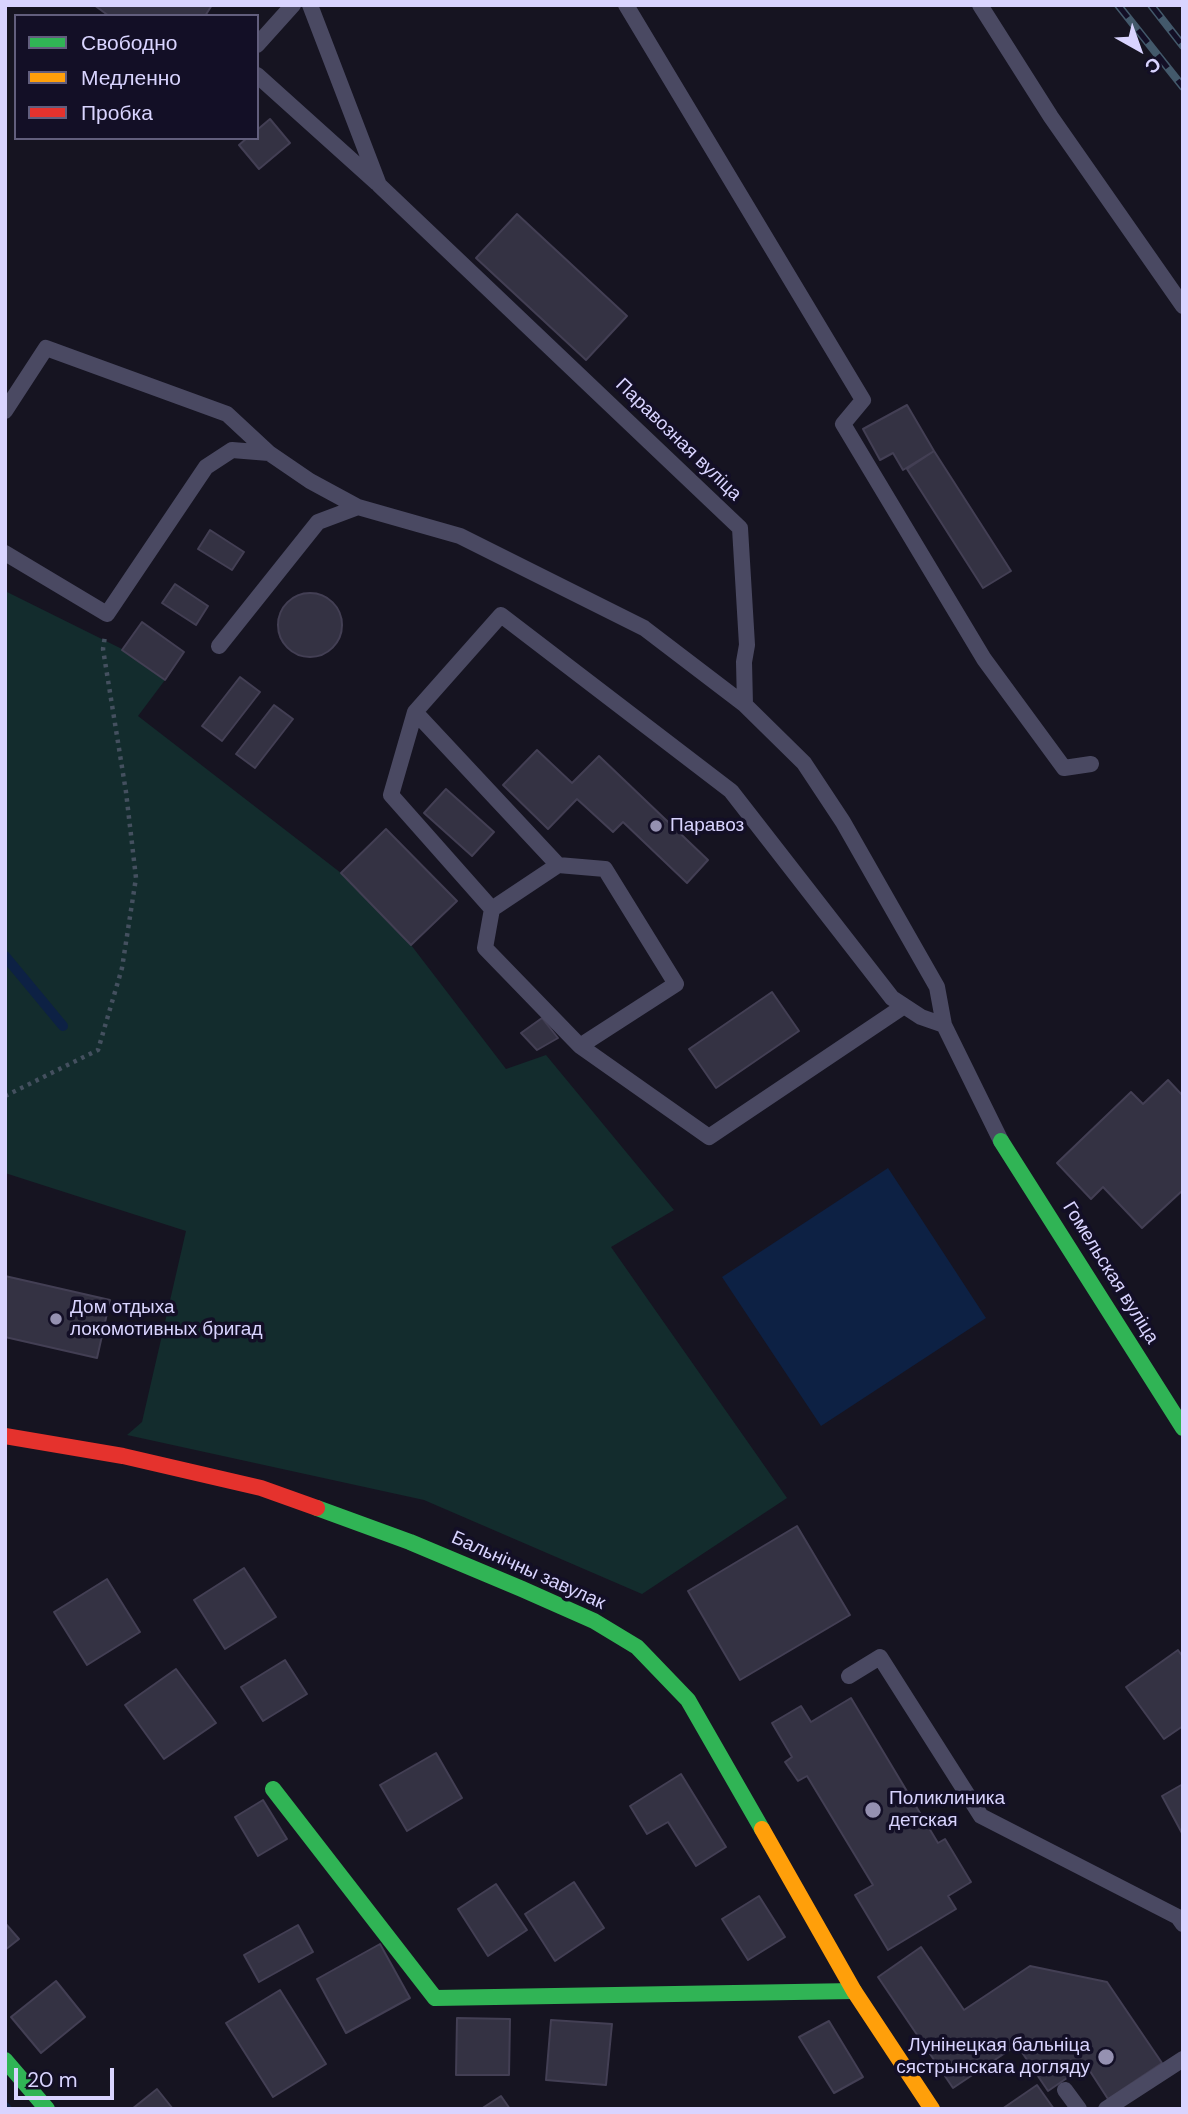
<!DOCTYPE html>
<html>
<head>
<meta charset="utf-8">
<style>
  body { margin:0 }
  #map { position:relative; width:1188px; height:2114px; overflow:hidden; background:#161421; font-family:"DM Sans",sans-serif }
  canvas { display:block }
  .frame { position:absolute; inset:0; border:7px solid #d9d4ff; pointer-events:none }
  .legend { position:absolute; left:14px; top:14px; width:245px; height:126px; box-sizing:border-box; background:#130f26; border:2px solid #625e7d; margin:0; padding:9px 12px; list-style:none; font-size:21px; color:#d9d4ff }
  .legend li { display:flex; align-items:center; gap:14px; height:35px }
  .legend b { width:35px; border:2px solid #625e7d }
  .north { position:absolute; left:1104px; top:14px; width:70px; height:70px; -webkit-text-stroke:5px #130f26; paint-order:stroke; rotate:140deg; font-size:19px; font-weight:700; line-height:28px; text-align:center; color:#d9d4ff }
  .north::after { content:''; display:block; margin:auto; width:24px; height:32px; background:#d9d4ff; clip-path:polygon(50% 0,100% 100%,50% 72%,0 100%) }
  .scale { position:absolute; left:14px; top:2068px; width:100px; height:32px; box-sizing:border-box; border:4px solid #d9d4ff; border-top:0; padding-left:9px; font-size:21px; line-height:24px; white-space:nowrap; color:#d9d4ff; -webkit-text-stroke:5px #130f26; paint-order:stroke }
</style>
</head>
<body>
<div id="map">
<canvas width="1188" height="2114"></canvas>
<div class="frame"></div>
<ul class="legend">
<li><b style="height:9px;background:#30b455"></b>Свободно</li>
<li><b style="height:9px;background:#ff9f0a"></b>Медленно</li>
<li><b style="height:9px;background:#e5322d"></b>Пробка</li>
</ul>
<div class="north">С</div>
<div class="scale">20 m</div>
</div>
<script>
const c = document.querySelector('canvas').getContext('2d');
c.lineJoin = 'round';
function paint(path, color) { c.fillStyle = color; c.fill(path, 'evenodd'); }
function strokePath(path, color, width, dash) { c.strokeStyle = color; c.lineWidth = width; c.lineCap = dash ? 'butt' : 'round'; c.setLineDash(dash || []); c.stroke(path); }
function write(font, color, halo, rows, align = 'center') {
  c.font = font + ' "DM Sans",sans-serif'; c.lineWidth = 7; c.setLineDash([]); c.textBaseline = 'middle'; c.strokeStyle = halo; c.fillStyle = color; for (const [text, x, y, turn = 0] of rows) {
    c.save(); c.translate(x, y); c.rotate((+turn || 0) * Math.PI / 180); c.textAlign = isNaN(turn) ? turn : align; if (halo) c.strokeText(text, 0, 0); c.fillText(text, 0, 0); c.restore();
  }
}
paint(new Path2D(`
  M5,591L122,649L165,680L138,716L341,873L411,945L506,1069L546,1055L674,1210L611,1247L787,1498L642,1594L424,1500L127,1435L142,1422L186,1231L5,1173Z`), '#132c2d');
paint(new Path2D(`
  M888,1168L986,1318L821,1426L722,1277Z`), '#0d2144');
strokePath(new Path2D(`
  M5,956L63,1026
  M5,2107L7,2109`), '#0d2144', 10);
const building = new Path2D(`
  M94,5H212L205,16H109Z
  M270,119L290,143L259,169L239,145L247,138H257V130Z
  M517,214L627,316L586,360L476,258Z
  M907,405L934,451L903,470L893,453L880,460L863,429Z
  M934,451L1011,571L983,588L907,469Z
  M210,530L244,552L232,570L198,549Z
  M175,584L208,606L196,625L162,603Z
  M278 625a32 32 0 1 1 64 0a32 32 0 1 1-64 0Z
  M142,622L184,652L165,680L122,650Z
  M240,677L260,692L222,741L202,726Z
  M274,705L293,719L255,768L236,754Z
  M537,750L572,783L599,756L708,860L687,883L623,822L613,832L577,799L548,829L503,785Z
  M446,789L494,832L472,856L424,813Z
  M386,829L457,901L411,945L341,873Z
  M772,992L799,1031L716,1088L689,1049Z
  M542,1018L558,1038L537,1050L521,1033Z
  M1168,1080L1183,1096V1190L1142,1228L1103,1187L1091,1199L1057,1163L1131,1092L1143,1104Z
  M5,1276L110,1300L97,1358L5,1337Z
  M797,1526L850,1615L740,1680L688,1591Z
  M244,1568L276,1617L225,1649L194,1600Z
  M107,1579L140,1632L87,1665L54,1612Z
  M1178,1650L1183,1657V1726L1164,1739L1126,1687Z
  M285,1660L307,1694L263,1721L241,1687Z
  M176,1669L216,1723L164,1759L125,1705Z
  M851,1698L938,1843L945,1839L971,1882L948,1896L956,1909L888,1950L855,1895L873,1885L807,1776L798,1781L785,1762L792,1757L772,1723L801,1706L811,1722Z
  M436,1753L462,1798L407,1831L380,1785Z
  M681,1774L726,1847L696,1866L668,1822L647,1834L630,1806Z
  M1183,1784V1835L1162,1796Z
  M263,1800L287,1839L258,1856L235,1817Z
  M574,1882L604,1928L555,1961L525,1914Z
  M496,1884L527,1930L488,1956L458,1909Z
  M759,1896L785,1937L748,1960L722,1919Z
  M5,1923L19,1939L5,1950Z
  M298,1925L313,1952L259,1982L244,1955Z
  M380,1944L410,1998L346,2033L317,1979Z
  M921,1947L964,2010L1030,1966L1107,1982L1162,2063L1108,2099L1086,2065L1048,2091L1017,2045L953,2088L878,1977Z
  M56,1981L85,2017L41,2053L11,2017Z
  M280,1990L326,2064L273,2097L226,2023Z
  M457,2018L510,2019L509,2075H456Z
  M551,2020L612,2024L606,2085L546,2080Z
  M829,2021L863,2077L834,2093L799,2037Z
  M1037,2085L1054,2109H1002Z
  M157,2089L173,2109H132Z
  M501,2096L510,2109H481Z`);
paint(building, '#343243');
strokePath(building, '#433f54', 2);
strokePath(new Path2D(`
  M5,1096L98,1050L122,968L136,878L126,792L103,649L105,636`), '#44505f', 4.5, [3.5, 5]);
strokePath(new Path2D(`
  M310,5L379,185L740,528L747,645L744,662L745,705L804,763L843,822L937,987L944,1025L1001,1141
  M626,5L863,400L843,424L984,659L1064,768L1091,764
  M980,5L1051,117L1183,306
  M257,45L293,5
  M257,75L377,183
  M5,411L46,348L227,414L269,453L310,481L358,507L460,536L644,628L745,705
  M5,553L107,614L206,467L232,450L269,453
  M219,646L318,522L358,507
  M415,712L391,795L492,909L558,865L415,712L501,615L731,791L892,998L921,1017L944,1025
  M492,909L485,948L580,1046L676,984L605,869L558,865
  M580,1046L709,1137L904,1006
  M849,1676L880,1657L981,1816L1178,1917L1183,1924
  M1065,2090L1079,2109
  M1106,2109L1183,2059`), '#4a4962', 16);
strokePath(new Path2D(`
  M1001,1141L1183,1428
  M317,1508L410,1542L522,1589L594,1621L637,1647L688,1700L762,1829
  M273,1789L435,1998L854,1991
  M5,2060L47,2109`), '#30b455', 16);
strokePath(new Path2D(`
  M762,1829L854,1991L932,2109`), '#ff9f0a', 16);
strokePath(new Path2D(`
  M5,1436L123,1456L261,1488L317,1508`), '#e5322d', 16);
const rail = new Path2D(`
  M1118,5L1183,87
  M1151,5L1183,46`);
strokePath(rail, '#43596b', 8);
strokePath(rail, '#130f26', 5, [16]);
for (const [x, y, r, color] of [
  [656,826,7,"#9591b1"],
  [56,1319,7,"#9591b1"],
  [873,1810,9,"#9591b1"],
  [1106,2057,9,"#9591b1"]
]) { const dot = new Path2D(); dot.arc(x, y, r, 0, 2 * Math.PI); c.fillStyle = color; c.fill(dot); strokePath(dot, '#130f26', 2.5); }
write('19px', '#d9d4ff', '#130f26', [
  ["Паравозная вуліца",678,440,44],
  ["Гомельская вуліца",1110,1273,58],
  ["Бальнічны завулак",528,1571,24]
]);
write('19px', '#d9d4ff', '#130f26', [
  ["Паравоз",670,826],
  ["Дом отдыха",70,1308],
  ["локомотивных бригад",70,1330],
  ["Поликлиника",889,1799],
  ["детская",889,1821],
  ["Лунінецкая бальніца",1090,2046,"right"],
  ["сястрынскага догляду",1090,2068,"right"]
], 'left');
</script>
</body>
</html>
